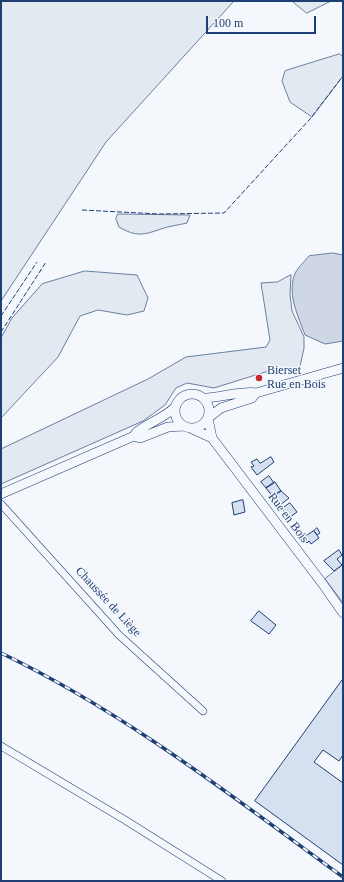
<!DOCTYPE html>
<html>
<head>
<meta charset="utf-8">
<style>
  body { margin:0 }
  #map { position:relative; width:344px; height:882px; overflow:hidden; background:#f4f7fb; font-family:"Times New Roman",serif }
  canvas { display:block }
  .frame { position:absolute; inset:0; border:2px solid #1d3f73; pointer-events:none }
  .scale { position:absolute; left:206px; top:16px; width:110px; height:18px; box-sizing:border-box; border:2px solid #1d3f73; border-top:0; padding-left:5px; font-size:12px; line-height:14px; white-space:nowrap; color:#1d3f73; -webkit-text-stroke:3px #f4f7fb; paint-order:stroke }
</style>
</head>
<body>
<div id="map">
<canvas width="344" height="882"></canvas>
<div class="frame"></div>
<div class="scale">100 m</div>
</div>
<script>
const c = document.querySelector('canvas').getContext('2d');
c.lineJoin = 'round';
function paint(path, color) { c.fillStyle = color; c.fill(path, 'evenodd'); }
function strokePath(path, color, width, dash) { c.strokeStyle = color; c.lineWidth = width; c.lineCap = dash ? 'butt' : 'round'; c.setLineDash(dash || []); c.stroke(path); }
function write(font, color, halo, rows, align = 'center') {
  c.font = font + ' "Times New Roman",serif'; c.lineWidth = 3; c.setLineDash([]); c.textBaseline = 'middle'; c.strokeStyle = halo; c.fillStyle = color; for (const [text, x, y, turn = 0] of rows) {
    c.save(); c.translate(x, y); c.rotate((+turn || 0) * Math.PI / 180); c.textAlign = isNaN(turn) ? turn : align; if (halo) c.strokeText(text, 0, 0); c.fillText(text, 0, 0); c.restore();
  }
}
const green = new Path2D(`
  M1,1H234L106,142L1,301Z
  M292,1H331L307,13Z
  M340,54L343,57V76L312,117L290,102L282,81L285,71Z
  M118,214L190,215L187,223C179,225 169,226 161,229C144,235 136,237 119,227L116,219Z
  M85,271L137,275L148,298L144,311L127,315L98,310L80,316L58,357L1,418V338L12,318L42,284Z
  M291,275L290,294L292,311L304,337V348L299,371L278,368L214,388L187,383L176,388L165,405L143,421L1,484V449L3,448L148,379L186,357L266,347L270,340L261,283L277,282Z
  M343,565V603L325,579Z`);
paint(green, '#e3e9f0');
strokePath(green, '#687fa3', 1);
const water = new Path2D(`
  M333,253L343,255V341L325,344L305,335C298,316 288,296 294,276C296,269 305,261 309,256Z`);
paint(water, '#cfd7e4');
strokePath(water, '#687fa3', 1);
const building = new Path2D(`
  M271,457L274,462L257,475L251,467L254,466L251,462L257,459L260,463Z
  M269,476L274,483L266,488L261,482Z
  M275,482L281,491L273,497L266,488Z
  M281,491L289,498L279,506L272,497Z
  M243,500L245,512L234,515L232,503Z
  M290,503L297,512L289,518L282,509Z
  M317,528L320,533L317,535L314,531Z
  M314,531L319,538L311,544L309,541L307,543L303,538Z
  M339,550L342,555L337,559L342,565L334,571L324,561Z
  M259,611L276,625L269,634L251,621Z
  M343,679V755L339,761L323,750L314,762L343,783V865L255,801Z`);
paint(building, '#d5e0f0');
strokePath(building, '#1d3f73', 1);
const street = new Path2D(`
  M1,504L119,635L203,711
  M1,746L125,820L222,881`);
const secondary = new Path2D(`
  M175 411a17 17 0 1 1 34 0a17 17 0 1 1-34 0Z
  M204,398C216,398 248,390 256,393L343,368
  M208,418L212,438L322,583L343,613
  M208,418L221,408L252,398L256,393
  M190,428L212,438
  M134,436C137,427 166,418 175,407
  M1,494L134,436L140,438L168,427L183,426`);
strokePath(street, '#1d3f73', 8);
strokePath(secondary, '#1d3f73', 10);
strokePath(street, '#f4f7fb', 7);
strokePath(secondary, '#f4f7fb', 9);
const rail = new Path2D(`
  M1,653C124,712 233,797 343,877`);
strokePath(rail, '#1d3f73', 3.5);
strokePath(rail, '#f4f7fb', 2, [6]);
strokePath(new Path2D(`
  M82,210L159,214L224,213L310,119L343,76
  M1,316L37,262
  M1,332L46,262`), '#1d3f73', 1, [5, 2]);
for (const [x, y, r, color] of [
  [259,378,4,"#c62828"]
]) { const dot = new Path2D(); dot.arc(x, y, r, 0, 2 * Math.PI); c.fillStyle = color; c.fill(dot); strokePath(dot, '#f4f7fb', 1.5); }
write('12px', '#1d3f73', '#f4f7fb', [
  ["Bierset",267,371],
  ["Rue en Bois",267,385]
], 'left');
write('12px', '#1d3f73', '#f4f7fb', [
  ["Rue en Bois",288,518,53],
  ["Chaussée de Liège",108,602,47]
]);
</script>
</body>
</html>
